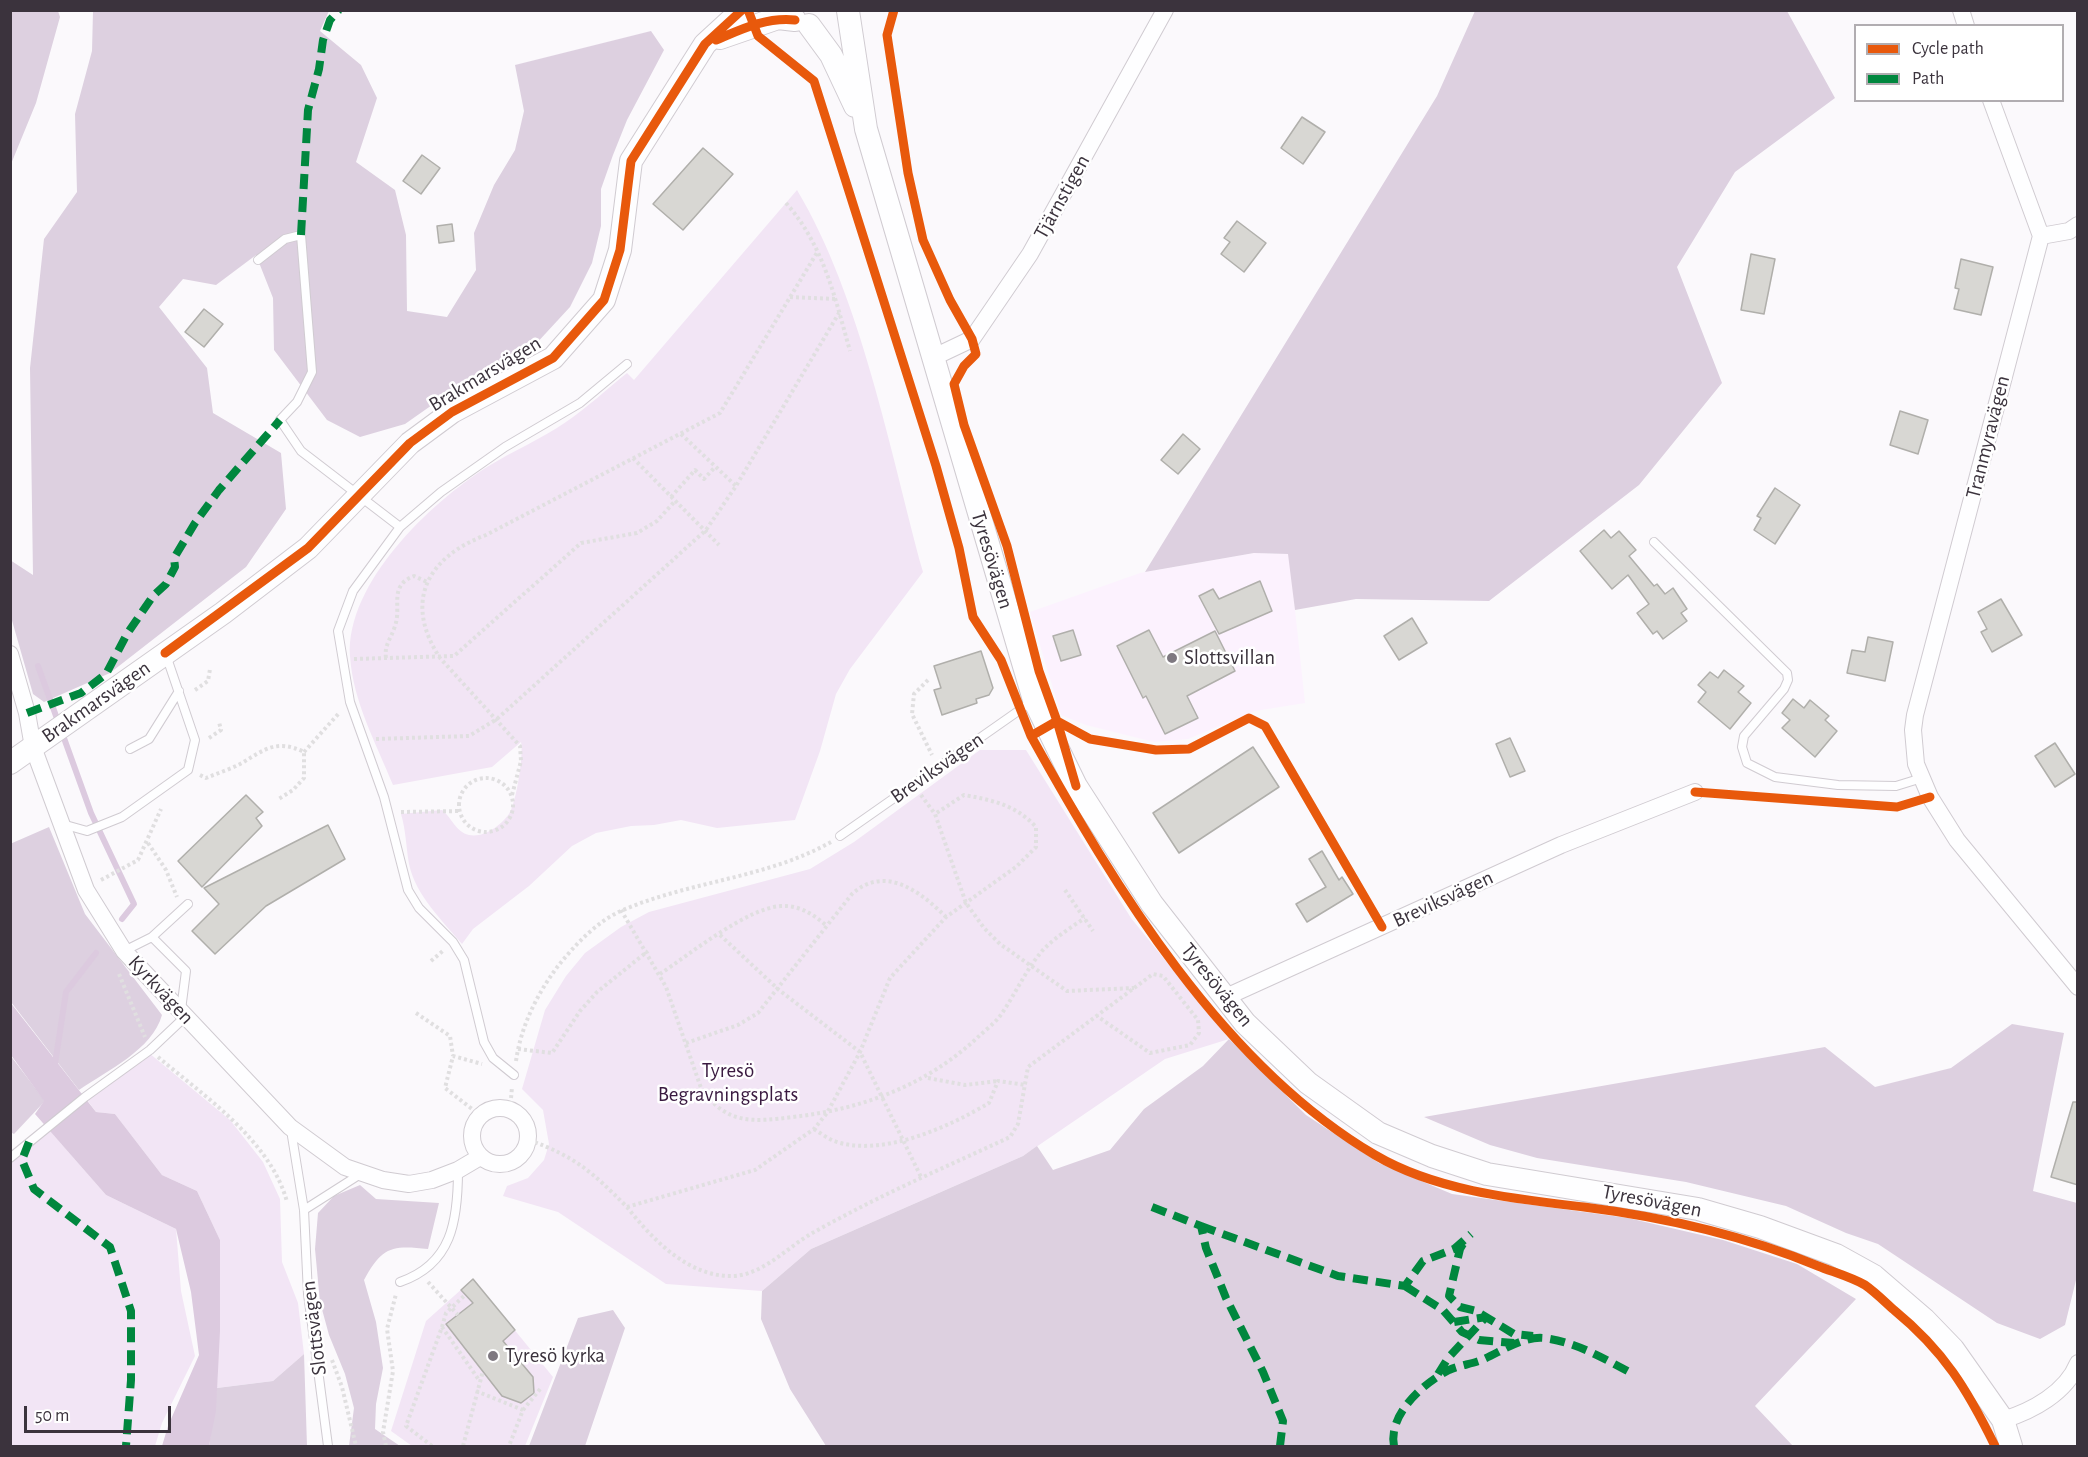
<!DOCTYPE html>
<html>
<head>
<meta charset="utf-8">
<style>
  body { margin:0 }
  #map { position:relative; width:2088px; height:1457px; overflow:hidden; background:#fbf9fc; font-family:"Alegreya Sans",sans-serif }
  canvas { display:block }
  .frame { position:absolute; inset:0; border:12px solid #3b333d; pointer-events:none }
  .legend { position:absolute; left:1854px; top:24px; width:210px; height:78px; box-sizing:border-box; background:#fff; border:2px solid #b1adb1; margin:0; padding:8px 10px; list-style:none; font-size:18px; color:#3b333d }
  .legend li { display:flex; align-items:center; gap:12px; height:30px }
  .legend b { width:30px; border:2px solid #b1adb1 }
  .scale { position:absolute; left:24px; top:1406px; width:147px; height:27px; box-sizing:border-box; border:3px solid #3b333d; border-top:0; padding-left:8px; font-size:18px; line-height:21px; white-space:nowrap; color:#3b333d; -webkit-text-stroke:4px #fff; paint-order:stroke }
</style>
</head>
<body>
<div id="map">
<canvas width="2088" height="1457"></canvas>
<div class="frame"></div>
<ul class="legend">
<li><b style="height:8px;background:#e8590c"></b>Cycle path</li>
<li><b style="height:8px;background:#00873e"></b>Path</li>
</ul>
<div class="scale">50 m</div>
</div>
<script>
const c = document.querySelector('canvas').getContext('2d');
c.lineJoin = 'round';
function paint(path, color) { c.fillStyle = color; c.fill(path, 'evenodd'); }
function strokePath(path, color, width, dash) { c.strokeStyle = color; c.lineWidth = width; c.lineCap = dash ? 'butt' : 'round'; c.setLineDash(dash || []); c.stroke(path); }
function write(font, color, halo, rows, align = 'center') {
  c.font = font + ' "Alegreya Sans",sans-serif'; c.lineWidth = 5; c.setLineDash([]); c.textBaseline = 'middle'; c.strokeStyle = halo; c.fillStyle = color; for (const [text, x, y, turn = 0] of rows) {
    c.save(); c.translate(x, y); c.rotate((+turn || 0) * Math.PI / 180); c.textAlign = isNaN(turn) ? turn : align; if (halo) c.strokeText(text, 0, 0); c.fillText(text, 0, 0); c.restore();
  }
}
paint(new Path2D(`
  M1254,553L1289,554L1305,703L1255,711L1188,739L1154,742L1086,725L1061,715L1030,612L1140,573Z`), '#fcf2fe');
paint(new Path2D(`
  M797,190C861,297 890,451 923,572L850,669L836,694L820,751L795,820L717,828L681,820L654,825L631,826L596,833L572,846L529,886L473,929L462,944C442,920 416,896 409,864C406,847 406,831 401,814L442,810C452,818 456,832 469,835C484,838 500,826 509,814C516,804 524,754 521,742L492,767L393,785C376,743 353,702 350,656C346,583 430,503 487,467C513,451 541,439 566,422C588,407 607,389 627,373L634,380Z
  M980,750H1026L1131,918L1229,1039L1165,1059L1023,1156L811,1249L762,1291L666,1284L558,1212L503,1196L507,1186L528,1178L544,1160L549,1144L543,1110L522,1089L545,1010L566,976L585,953L621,927L649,912L810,869L854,842Z
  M149,1053L230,1120L263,1162L280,1199L282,1262L298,1303L304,1354L273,1381L217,1388L220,1240L197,1191L162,1175L115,1114L96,1112L85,1097Z
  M50,1131L106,1195L176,1229L181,1291L195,1356L162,1423L155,1446H11L10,1158Z
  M473,1279L553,1377L525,1446H412L391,1431L426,1321Z`), '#f2e5f5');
paint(new Path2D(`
  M11,10L58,11L60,17L36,103L11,164Z
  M93,11H329L320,31L361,65L377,98L356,162L395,190L406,235L407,311L447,317L476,270L474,233L494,185L515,150L524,111L515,65L651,31L664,50L627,120L613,155L601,189V226L592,263L570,307L534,346L479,372L405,424L360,437L327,420L274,350L273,298L256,255L216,285L183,279L159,307L207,368L213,413L281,453L286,509L246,567L110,673L44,702L33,694L11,617L10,560L33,575L30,368L44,239L77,192L75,114L92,51Z
  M1475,11H1787L1835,98L1735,172L1677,267L1722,383L1639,485L1489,601L1356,599L1295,610L1288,554L1254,553L1145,572L1437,96Z
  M49,827L85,914L162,1015C152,1050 108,1070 79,1090L11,1002L10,844Z
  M2012,1024L2064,1033L2033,1191L2077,1203V1276L2065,1325L2040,1339L1997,1323L1878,1244L1846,1233L1786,1206L1686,1182L1537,1158L1490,1145L1424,1117L1825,1047L1875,1087L1951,1068Z
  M1229,1039L1306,1115L1379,1163L1452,1194L1628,1218L1723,1240L1797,1264L1856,1299L1755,1406L1793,1446H826L790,1389L761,1319L762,1291L811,1249L1023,1156L1037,1146L1053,1170L1110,1150L1144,1109L1203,1066Z
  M10,1055L45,1101L14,1134L10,1132Z
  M360,1185L376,1199L439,1203L428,1249C391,1245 382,1247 364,1280L376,1322L383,1368L376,1404L375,1429L400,1446H349L354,1408L345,1374L329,1335L320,1302L315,1249L318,1213L334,1196Z
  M613,1310L625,1328L585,1446H529L578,1318Z
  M304,1354L307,1446H209L217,1388L273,1381Z`), '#ddd0e0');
paint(new Path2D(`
  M10,1002L96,1112L115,1114L162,1175L197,1191L220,1240V1331L216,1411L209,1446H162L168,1426L199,1355L191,1292L176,1229L106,1195L35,1114L44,1101L11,1055Z`), '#dccadf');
strokePath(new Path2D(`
  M38,666L91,813L134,904L122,919
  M55,1064L66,992L96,953`), '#dccadf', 6);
const building = new Path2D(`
  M1302,117L1325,132L1303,164L1281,148Z
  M703,148L733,174L683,230L653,204Z
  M422,155L440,168L421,194L403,181Z
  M1237,221L1266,243L1244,272L1221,254L1230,242L1224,238Z
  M452,224L454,241L439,243L437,226Z
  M1751,254L1775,259L1764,314L1741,310Z
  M1961,259L1993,267L1981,315L1954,309L1959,289L1955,288Z
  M204,309L223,324L204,347L185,332Z
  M1900,411L1928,420L1918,454L1890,445Z
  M1183,434L1200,449L1178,474L1161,460Z
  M1775,488L1800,505L1775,544L1754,530L1761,518L1757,516Z
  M1604,530L1611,538L1619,531L1636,550L1629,556L1654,586L1657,584L1665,594L1673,588L1687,609L1681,613L1687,621L1663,639L1657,631L1653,634L1637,613L1649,604L1628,575L1612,589L1580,551Z
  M1260,581L1272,611L1219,634L1199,596L1213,589L1219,599Z
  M2001,599L2022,635L1992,652L1981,632L1987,629L1978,612Z
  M1412,618L1427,643L1399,660L1384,636Z
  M1073,630L1081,655L1061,661L1053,636Z
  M1149,630L1163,657L1215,631L1235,671L1187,696L1198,718L1165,734L1146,696L1143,698L1117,646Z
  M1868,637L1893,642L1885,681L1847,673L1852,650L1865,652Z
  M981,651L993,688L989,695L976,699L977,703L942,715L934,690L941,688L934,666Z
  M1724,670L1744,686L1738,692L1751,703L1730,729L1698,702L1706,692L1698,685L1710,672L1718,678Z
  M1793,699L1804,708L1810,700L1829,716L1825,720L1837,731L1815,757L1782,728L1790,720L1782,713Z
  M1510,738L1525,771L1510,777L1496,744Z
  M2055,743L2075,774L2055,787L2035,756Z
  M1253,747L1279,787L1179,853L1153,813Z
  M246,795L263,812L256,818L262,826L202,887L178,861Z
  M328,825L345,859L266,906L215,954L192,931L219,904L204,888Z
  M1322,851L1339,880L1342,877L1353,894L1307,922L1296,904L1326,887L1309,859Z
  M2073,1102H2078V1185L2051,1177Z
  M473,1279L515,1330L503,1341L533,1377L534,1393L521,1403L502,1396L446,1324L473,1303L461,1290Z`);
paint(building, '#d8d7d3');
strokePath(building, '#b0afab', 1.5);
const lane = new Path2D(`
  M258,260L285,239L301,235L312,372L297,402L280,420L301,451L400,527
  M1654,542L1787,673L1788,680L1784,689L1744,736L1742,747L1747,763L1775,777L1838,785L1896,786L1922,778
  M130,749L149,739L179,691
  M62,824L87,831L122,817L188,770L195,740L166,655
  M840,836L1034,700
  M152,937L188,904
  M124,951L152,937L186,971L181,1010
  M514,1075L493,1058L484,1042L464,960L453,942L419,908L408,890L384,797L350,702L338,631L353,591L400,527L441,492L505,447L580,403L627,364
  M291,1130L304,1210L308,1294L328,1446
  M10,1158L85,1097L150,1050L186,1016
  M304,1210L362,1173
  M400,1282C452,1264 458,1221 458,1170`);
const street = new Path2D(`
  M1961,10L1966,26
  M1991,100L2041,236L1915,715L1913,730L1916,764L1930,797L1957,840L2078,987
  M2041,236L2069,231L2078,225
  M932,358L972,339L1030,254L1165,10
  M10,654L27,713L33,747L86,890L124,951L290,1127L345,1167L383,1180L409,1184L432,1180L458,1170L480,1157
  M1226,997L1561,845L1695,792
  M472 1136a28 28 0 1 1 56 0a28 28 0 1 1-56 0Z
  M2003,1420C2032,1411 2066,1393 2078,1363`);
const secondary = new Path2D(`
  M848,11L866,129L1034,700L1076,786L1152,904L1245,1023L1308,1083L1378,1133L1432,1156L1487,1174L1698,1209L1760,1227L1836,1255L1874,1276L1924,1319L1953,1349L2003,1420L2011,1446
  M809,25L831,55L855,106
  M720,38L778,18L795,20
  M10,763L223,613L308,548L410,443L452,412L553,358L604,300L620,250L631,161L705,44L742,10`);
strokePath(lane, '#d0cbd1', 10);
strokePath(street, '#d0cbd1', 18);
strokePath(secondary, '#d0cbd1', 24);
strokePath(new Path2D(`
  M786,203C824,246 835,298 850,351
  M790,297L837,299
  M681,434L736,486
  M633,458L719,545
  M671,497L695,470L704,479L715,467
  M386,658C384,645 391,639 395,626C402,606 388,586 414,576L427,582
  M354,659L454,656L581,543L637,533L657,521L675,501
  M928,680L914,694L912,714L932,755
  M195,690L208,681L210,669
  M209,738L221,730L219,722
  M376,739L469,736L497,719L706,530L736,486L839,313
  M304,752L340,712
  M200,775L206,778C218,773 231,769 242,763C265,749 277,739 304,752V778L293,790L277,800
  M459 805a27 27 0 1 1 54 0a27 27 0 1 1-54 0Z
  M512,795L521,761L520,746L440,658C403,602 427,557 486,535L720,413L818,251
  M921,795L935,814L966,903L984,928L1000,944L1067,991L1134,988
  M401,812L460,811
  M148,843L166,870L177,897
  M101,880L138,860L161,809
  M1065,890L1093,931
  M621,910L666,987L701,1088C726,1125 753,1122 793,1117C862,1109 925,1086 977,1038C984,1031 994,1024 1000,1016C1015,995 1025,971 1042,951C1054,938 1070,928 1085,918
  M720,935L779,990L860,1052L922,1179
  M431,961L444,950
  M119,974L145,1037
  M660,974C690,954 747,908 781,906C800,905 814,915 827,926
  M416,1013L450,1036L453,1056
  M686,1043L738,1025L758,1013L852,894C885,864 921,892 946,917
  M518,1049L552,1053L580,1011L597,992L648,951
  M158,1057C204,1096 271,1141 287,1202
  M516,1061C521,1026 537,994 558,966C575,945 597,921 623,910C691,881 767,878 831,842
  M928,1078L965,1085L998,1081
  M510,1110L512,1087
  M481,1116L445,1088L453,1056L482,1064
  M814,1129C820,1133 827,1138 834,1141C881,1158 949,1127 989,1103L998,1081L1026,1085
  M529,1140C576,1157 592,1172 627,1207L755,1170L814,1129L827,1113L860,1052L890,978L946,917L1016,867L1036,847V827C1016,805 992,800 964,795L935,814
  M627,1207C652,1239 689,1278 734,1276C763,1274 786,1249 809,1235C826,1225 844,1216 861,1207C910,1182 961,1160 1010,1137L1018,1124L1028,1067L1153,974L1163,976L1198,1020L1199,1033L1190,1045L1150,1053L1097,1016
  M428,1282L458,1315
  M442,1327L446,1313L465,1295
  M332,1360L342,1387L356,1446
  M476,1391L523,1410L509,1446
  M523,1410L541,1388
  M386,1446L383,1432L393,1371L387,1329L396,1294
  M432,1446L406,1426L442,1327L479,1380
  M463,1446L483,1371`), '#e0dfe0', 4, [3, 3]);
strokePath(lane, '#fefeff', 8);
strokePath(street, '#fefeff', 16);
strokePath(secondary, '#fefeff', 22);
strokePath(new Path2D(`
  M301,235L308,110L319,69L323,40L330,20L339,10
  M27,713L81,693L106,674L127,634L153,596L166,584L175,567L174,558L195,523L219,490L280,420
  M29,1142L22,1160L34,1189L110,1247L131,1311V1380L126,1446
  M1152,1207L1201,1226L1206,1248L1226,1298L1263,1372L1283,1421L1280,1446
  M1201,1226L1338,1276L1405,1286L1423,1261L1454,1249L1471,1234
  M1463,1244L1460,1249L1449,1296L1460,1307L1476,1311L1514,1334L1533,1336
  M1405,1286L1443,1310L1462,1332L1479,1340L1514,1343
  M1438,1374L1448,1358L1486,1317L1454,1322
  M1394,1446C1388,1415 1422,1384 1449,1370C1460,1365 1473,1364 1484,1359C1502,1351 1523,1336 1544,1338C1576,1342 1605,1359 1633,1374`), '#00873e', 8, [15, 8]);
strokePath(new Path2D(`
  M748,10L758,36L814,81L936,466L959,548L973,617L1001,660L1031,736L1057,721L1090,739L1156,750L1189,749L1249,718L1265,726L1382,927
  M894,10L887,35L908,173L923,240L950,300L972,339L976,354L964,366L954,384L964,425L1007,546L1039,671L1057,721L1076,786
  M716,40C742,29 766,17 795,20
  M165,653L308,548L410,443L452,412L553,358L604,300L620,250L631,161L705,44L742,10
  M1031,736C1115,887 1222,1065 1375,1155C1436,1191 1515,1199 1584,1207C1664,1217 1743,1235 1818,1266C1833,1272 1851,1277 1865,1285C1875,1292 1885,1302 1894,1310C1944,1351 1967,1389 1995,1446
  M1695,792L1897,807L1930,797`), '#e8590c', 9);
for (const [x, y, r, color] of [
  [1172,658,6,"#7e7880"],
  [493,1356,6,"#7e7880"]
]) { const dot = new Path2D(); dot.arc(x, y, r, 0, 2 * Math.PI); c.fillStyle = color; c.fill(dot); strokePath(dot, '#fff', 2); }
write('21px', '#3b333d', '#fff', [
  ["Tjärnstigen",1062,197,-61],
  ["Brakmarsvägen",485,374,-31],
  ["Tranmyravägen",1988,437,-76],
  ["Tyresövägen",992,560,73],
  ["Brakmarsvägen",96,702,-35],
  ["Breviksvägen",937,768,-35],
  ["Breviksvägen",1443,899,-25],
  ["Tyresövägen",1217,985,51],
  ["Kyrkvägen",161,990,47],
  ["Tyresövägen",1652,1201,11],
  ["Slottsvägen",314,1328,-97]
]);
write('21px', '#3b333d', '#fff', [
  ["Slottsvillan",1184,658],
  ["Tyresö kyrka",505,1356]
], 'left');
write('21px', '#3a1a40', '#fff', [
  ["Tyresö",728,1071],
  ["Begravningsplats",728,1095]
]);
</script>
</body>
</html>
